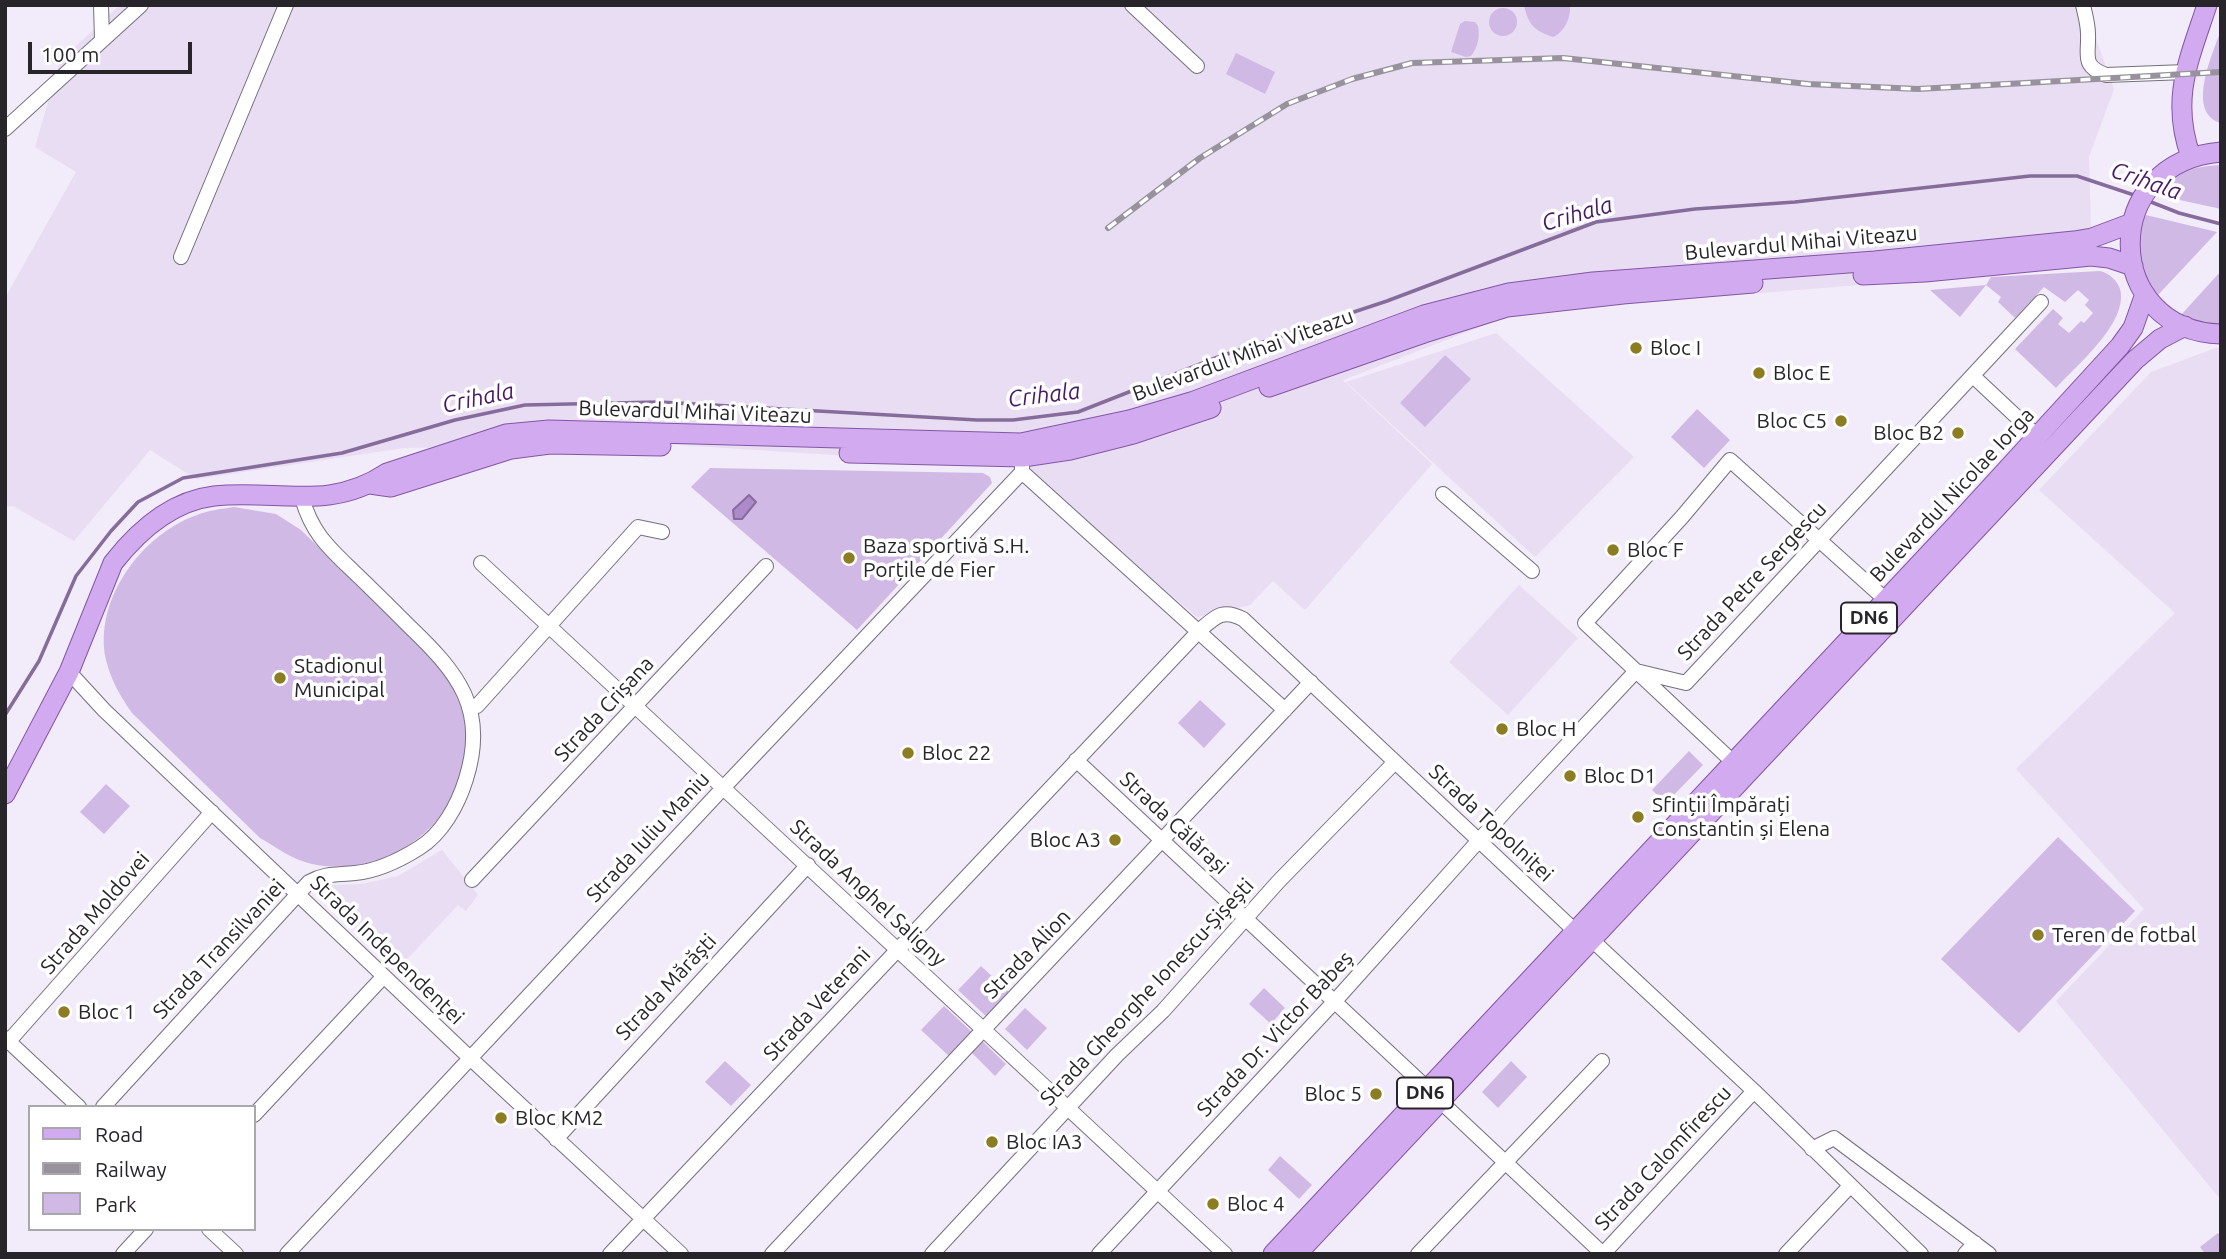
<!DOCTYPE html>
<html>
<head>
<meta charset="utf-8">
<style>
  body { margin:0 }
  #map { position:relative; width:2226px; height:1259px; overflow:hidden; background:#f2ebf9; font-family:Ubuntu,sans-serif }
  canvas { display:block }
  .frame { position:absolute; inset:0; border:7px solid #28252a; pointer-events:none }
  .legend { position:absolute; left:28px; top:1105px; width:228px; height:126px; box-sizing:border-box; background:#fff; border:2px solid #a9a8aa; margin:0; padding:9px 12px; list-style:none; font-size:21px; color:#28252a }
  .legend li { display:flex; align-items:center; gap:14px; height:35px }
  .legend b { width:35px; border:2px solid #a9a8aa }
  .scale { position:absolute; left:28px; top:42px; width:164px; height:32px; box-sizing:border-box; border:4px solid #28252a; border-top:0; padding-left:9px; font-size:21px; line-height:24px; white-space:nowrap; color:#28252a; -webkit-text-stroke:5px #fff; paint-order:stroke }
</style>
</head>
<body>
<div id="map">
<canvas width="2226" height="1259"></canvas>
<div class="frame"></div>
<ul class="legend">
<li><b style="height:9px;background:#d2aaef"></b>Road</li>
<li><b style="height:9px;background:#97929c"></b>Railway</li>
<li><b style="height:19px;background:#d1b9e5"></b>Park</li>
</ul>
<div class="scale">100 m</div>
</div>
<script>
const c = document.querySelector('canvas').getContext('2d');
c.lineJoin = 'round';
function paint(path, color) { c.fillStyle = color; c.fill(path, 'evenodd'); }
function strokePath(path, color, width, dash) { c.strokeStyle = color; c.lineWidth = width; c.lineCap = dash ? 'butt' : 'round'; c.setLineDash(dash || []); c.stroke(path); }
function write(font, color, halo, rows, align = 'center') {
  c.font = font + ' Ubuntu,sans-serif'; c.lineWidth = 7; c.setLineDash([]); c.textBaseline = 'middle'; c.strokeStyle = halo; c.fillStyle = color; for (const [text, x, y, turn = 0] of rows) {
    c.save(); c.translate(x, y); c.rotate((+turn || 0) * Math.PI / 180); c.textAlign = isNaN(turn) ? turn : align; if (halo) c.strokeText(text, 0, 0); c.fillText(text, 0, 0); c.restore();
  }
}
paint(new Path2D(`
  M120,5H2084L2114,89L2089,157L2092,266L1516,313L1343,380L1432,464L1305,610L1273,581L1250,605L1197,617L1018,467L648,443L404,448L196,479L150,450L74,541L13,506L5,507V298L76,172L35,147L60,61Z
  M1496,333L1634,457L1535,557L1346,382Z
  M2221,346V1200L2056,1001L2144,909L2016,769L2175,613L2039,490L2151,372Z
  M1519,585L1578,638L1508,715L1449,662Z
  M442,850L478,895L466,911L458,905L397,970L319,897L332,885L362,884L398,876Z`), '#e8ddf2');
paint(new Path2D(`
  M1524,5H1570C1571,17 1565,32 1553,37C1535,31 1528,25 1524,5Z
  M1489 22a14 14 0 1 1 28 0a14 14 0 1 1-28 0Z
  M1465,21L1475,22L1478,26C1480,37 1478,47 1471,56L1466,57L1451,52L1460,24Z
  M2221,30V123C2185,113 2213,53 2221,30Z
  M1236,53L1275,72L1265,94L1226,74Z
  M2221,165V209L2157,195C2174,172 2193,166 2221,165Z
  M2146,215L2217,232L2158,295C2140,274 2132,240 2146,215Z
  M2100,271C2109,273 2117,280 2120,289C2129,322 2077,365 2056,388L2015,349L2053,309L2063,318L2058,324L2069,333L2081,321L2084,323L2093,313L2085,305L2089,300L2078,290L2065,302L2044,287L2015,318L1998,302L2001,297L1986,285L1960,317L1930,290L1986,285L1991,277Z
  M2221,271V326L2197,323L2181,315Z
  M1445,355L1471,379L1425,427L1400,403Z
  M1697,409L1730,440L1704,468L1671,437Z
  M710,468L983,473L990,477L992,483L857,630L691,487Z
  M234,507L276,514L301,530L442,667C452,682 460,697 464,715C483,804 400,882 312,864C293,860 276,847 260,838L132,713C120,696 111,680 106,660C93,600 142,534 197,515C209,510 222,509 234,507Z
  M1200,700L1226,724L1204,748L1178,723Z
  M1689,751L1703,765L1666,803L1652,790Z
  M106,784L130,806L104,834L80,812Z
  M2058,837L2135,911L2019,1033L1941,959Z
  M981,966L1010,993L988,1018L958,990Z
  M1264,988L1285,1008L1271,1024L1249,1004Z
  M944,1006L973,1033L950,1057L921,1030Z
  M1025,1008L1047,1028L1027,1050L1005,1029Z
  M980,1039L1006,1064L995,1076L969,1050Z
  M725,1061L751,1085L731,1106L705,1082Z
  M1511,1061L1527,1077L1498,1108L1482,1092Z
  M1280,1156L1312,1185L1299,1199L1268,1170Z
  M2218,1233L2221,1237V1254H2205L2200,1247Z`), '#d1b9e5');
const water = new Path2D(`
  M749,495L756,502L742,519H734L733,510Z`);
paint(water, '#ae8acb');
strokePath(water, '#866c9b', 2);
strokePath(new Path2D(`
  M2151,202L2179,213L2221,224
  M5,715L39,661L76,576L111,531L138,502L183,478L342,453L455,420L525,405L659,402L977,420H1013L1078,412L1218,357L1387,301L1596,222L1695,209L1795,202L2030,176H2077L2137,196`), '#866c9b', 3.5);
const minor = new Path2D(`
  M101,5L102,40
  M1132,5L1197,66
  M2083,5C2085,14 2088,24 2088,34C2089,55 2081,66 2106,75L2186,72
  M5,129L141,5
  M181,257L286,5
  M1973,376L2037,436
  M1022,472L1285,710
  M1443,494L1532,571
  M481,563L1225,1254
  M69,672L104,710L470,1058L681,1254
  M477,706L638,527L662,532
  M1076,760L1428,1089
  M1733,762L1585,623L1682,517L1730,460L1886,600
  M472,880L766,566
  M5,1038L79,1107
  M9,1041L212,812
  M1440,1101L1603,1254
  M103,1107L309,882C325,873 337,875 355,873C377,871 400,860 419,848C442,834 458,805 466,779C488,709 458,673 410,627C391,608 372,589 353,571C328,547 312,533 302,498
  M254,1115L384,976
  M556,1139L808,865
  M1812,1149L1834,1138L1989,1254
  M209,1229L236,1254
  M123,1254L146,1229
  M287,1254L724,787L1022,472V447
  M610,1254L1199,631C1215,617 1222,608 1243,619L1556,913L1575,931L1592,940L1754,1091L1921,1254
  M772,1254L1311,682
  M932,1254L1117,1055L1163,1011L1278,882L1395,762
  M1099,1254L1335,1001L1508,808L1636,671L1686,683L2041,302
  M1418,1254L1602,1061
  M1603,1254L1754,1091
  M1786,1254L1850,1186
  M1965,1254L1975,1243`);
const major = new Path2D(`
  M2221,152C2097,162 2103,331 2221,334
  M2191,157C2170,99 2189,60 2207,5
  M1863,275L1925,272L2091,256L2109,258L2133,266
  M1269,387L1424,333L1507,307L1623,294L1753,283
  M849,453L1023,457L1070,450L1133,434L1211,408
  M370,484L391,487L511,449L550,444L661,446
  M5,794L69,672L113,563C138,531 172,501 214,496C277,489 329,512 387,473L506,434L549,430L1021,443L1129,420L1194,401L1424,315L1509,293L1593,282L1875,261L2074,241L2092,238L2132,223
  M1273,1254L1958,523L2120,346L2133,328L2145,294
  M1297,1254L2135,360L2160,339L2185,326`);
strokePath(minor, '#756f7b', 16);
strokePath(major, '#8356a4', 21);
strokePath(minor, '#fff', 14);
strokePath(major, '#d2aaef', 19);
const rail = new Path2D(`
  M1108,228L1200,158L1287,104L1352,79L1412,63L1563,58L1808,84L1918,89L2221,72`);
strokePath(rail, '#97929c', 6);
strokePath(rail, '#fff', 3.5, [10]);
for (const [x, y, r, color] of [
  [1636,348,7,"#8c7d23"],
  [1759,373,7,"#8c7d23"],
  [1841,421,7,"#8c7d23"],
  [1958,433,7,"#8c7d23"],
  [1613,550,7,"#8c7d23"],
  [849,558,7,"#8c7d23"],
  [280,678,7,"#8c7d23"],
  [1502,729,7,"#8c7d23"],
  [908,753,7,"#8c7d23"],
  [1570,776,7,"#8c7d23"],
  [1638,817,7,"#8c7d23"],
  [1115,840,7,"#8c7d23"],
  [2038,935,7,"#8c7d23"],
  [64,1012,7,"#8c7d23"],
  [1376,1094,7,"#8c7d23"],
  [501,1118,7,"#8c7d23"],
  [992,1142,7,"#8c7d23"],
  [1213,1204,7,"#8c7d23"]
]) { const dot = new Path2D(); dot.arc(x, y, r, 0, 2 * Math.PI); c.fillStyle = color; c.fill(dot); strokePath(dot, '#fff', 2.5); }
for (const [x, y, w] of [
  [1869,618,56],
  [1425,1093,56]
]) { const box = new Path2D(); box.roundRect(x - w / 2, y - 15.5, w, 31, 5); c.fillStyle = '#fff'; c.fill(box); strokePath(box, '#28252a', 2); }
write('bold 19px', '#28252a', null, [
  ["DN6",1869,618],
  ["DN6",1425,1093]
]);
write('21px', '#28252a', '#fff', [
  ["Bulevardul Mihai Viteazu",1801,243,-5],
  ["Bulevardul Mihai Viteazu",1243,355,-20],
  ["Bulevardul Mihai Viteazu",695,412,2],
  ["Bulevardul Nicolae Iorga",1952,495,-47],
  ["Strada Petre Sergescu",1752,581,-47],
  ["Strada Crișana",604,709,-47],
  ["Strada Călărași",1174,823,43],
  ["Strada Topolniței",1491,823,43],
  ["Strada Iuliu Maniu",648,837,-47],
  ["Strada Anghel Saligny",868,893,43],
  ["Strada Moldovei",95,913,-49],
  ["Strada Transilvaniei",219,949,-47],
  ["Strada Independenței",387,950,44],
  ["Strada Alion",1027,954,-46],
  ["Strada Mărăști",666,987,-47],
  ["Strada Gheorghe Ionescu-Șișești",1147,992,-47],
  ["Strada Veterani",817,1004,-47],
  ["Strada Dr. Victor Babeș",1275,1034,-47],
  ["Strada Calomfirescu",1663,1158,-47]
]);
write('21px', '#28252a', '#fff', [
  ["Bloc I",1650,348],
  ["Bloc E",1773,373],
  ["Bloc C5",1827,421,"right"],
  ["Bloc B2",1944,433,"right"],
  ["Baza sportivă S.H.",863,546],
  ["Porțile de Fier",863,570],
  ["Bloc F",1627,550],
  ["Stadionul",294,666],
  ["Municipal",294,690],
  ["Bloc H",1516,729],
  ["Bloc 22",922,753],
  ["Bloc D1",1584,776],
  ["Sfinții Împărați",1652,805],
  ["Constantin și Elena",1652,829],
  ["Bloc A3",1101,840,"right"],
  ["Teren de fotbal",2052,935],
  ["Bloc 1",78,1012],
  ["Bloc 5",1362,1094,"right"],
  ["Bloc KM2",515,1118],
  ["Bloc IA3",1006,1142],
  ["Bloc 4",1227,1204]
], 'left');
write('italic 23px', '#491967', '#fff', [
  ["Crihala",2146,181,19],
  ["Crihala",1577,214,-16],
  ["Crihala",1044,395,-7],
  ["Crihala",478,398,-12]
]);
</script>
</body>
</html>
